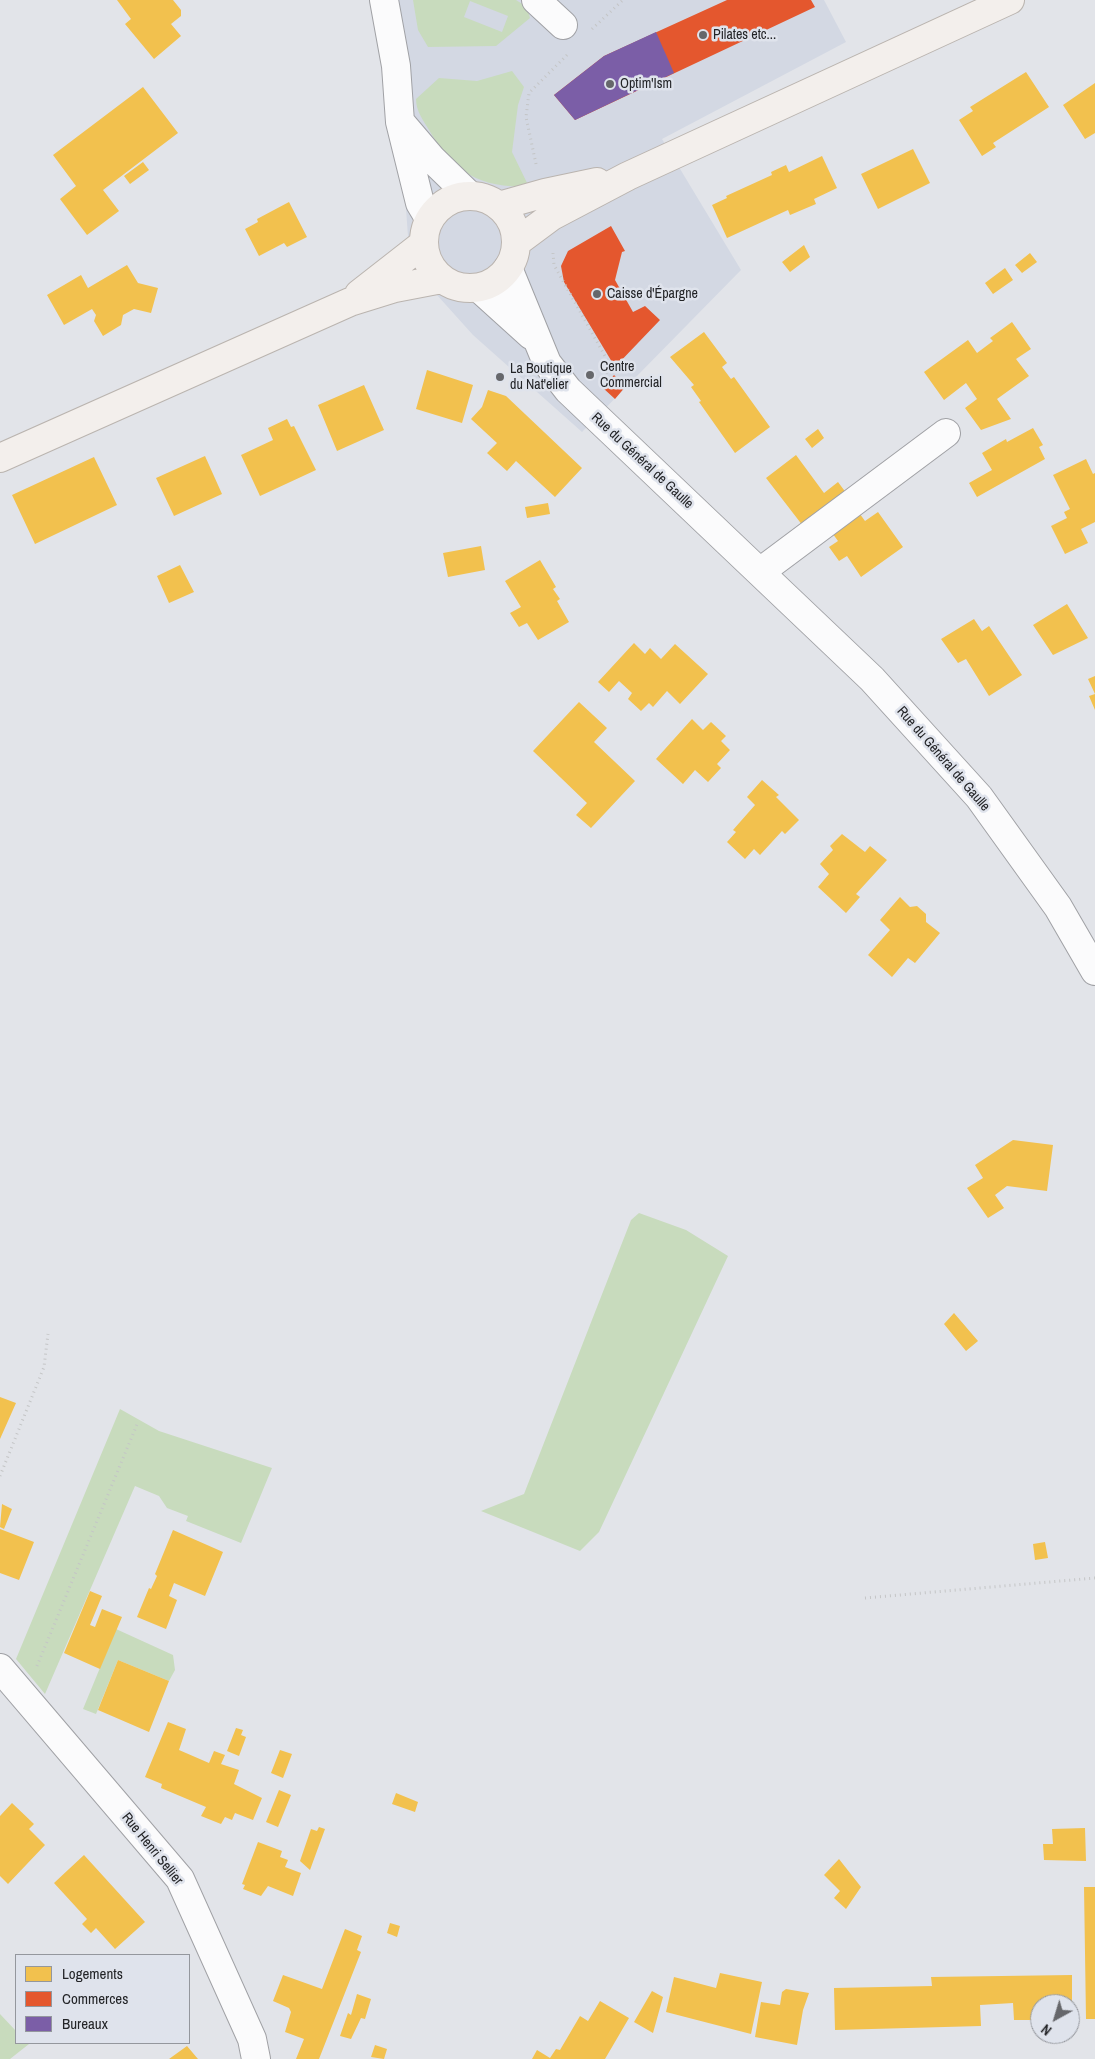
<!DOCTYPE html>
<html>
<head>
<meta charset="utf-8">
<style>
  body { margin:0 }
  #map { position:relative; width:1095px; height:2059px; overflow:hidden; background:#e2e4e9; font-family:"Archivo Narrow",sans-serif }
  canvas { display:block }
  .legend { position:absolute; left:15px; top:1954px; width:175px; height:90px; box-sizing:border-box; background:#dfe3ec; border:1px solid #94979d; margin:0; padding:6px 9px; list-style:none; font-size:15px; color:#232427 }
  .legend li { display:flex; align-items:center; gap:10px; height:25px }
  .legend b { width:25px; border:1px solid #94979d }
  .north { position:absolute; left:1030px; top:1994px; width:50px; height:50px; box-sizing:border-box; background:#dfe3ec; border:1px solid #94979d; border-radius:50%; rotate:219deg; font-size:14px; font-weight:700; line-height:20px; text-align:center; color:#232427 }
  .north::after { content:''; display:block; margin:auto; width:18px; height:22px; background:#66676b; clip-path:polygon(50% 0,100% 100%,50% 72%,0 100%) }
</style>
</head>
<body>
<div id="map">
<canvas width="1095" height="2059"></canvas>
<ul class="legend">
<li><b style="height:14px;background:#f2c14e"></b>Logements</li>
<li><b style="height:14px;background:#e4572e"></b>Commerces</li>
<li><b style="height:14px;background:#7b5ea7"></b>Bureaux</li>
</ul>
<div class="north">N</div>
</div>
<script>
const c = document.querySelector('canvas').getContext('2d');
c.lineJoin = 'round';
function paint(path, color) { c.fillStyle = color; c.fill(path, 'evenodd'); }
function strokePath(path, color, width, dash) { c.strokeStyle = color; c.lineWidth = width; c.lineCap = dash ? 'butt' : 'round'; c.setLineDash(dash || []); c.stroke(path); }
function write(font, color, halo, rows, align = 'center') {
  c.font = font + ' "Archivo Narrow",sans-serif'; c.lineWidth = 5; c.setLineDash([]); c.textBaseline = 'middle'; c.strokeStyle = halo; c.fillStyle = color; for (const [text, x, y, turn = 0] of rows) {
    c.save(); c.translate(x, y); c.rotate((+turn || 0) * Math.PI / 180); c.textAlign = isNaN(turn) ? turn : align; if (halo) c.strokeText(text, 0, 0); c.fillText(text, 0, 0); c.restore();
  }
}
paint(new Path2D(`
  M384,0H824L846,42L662,139L741,270L582,432L473,335L410,265L396,66Z`), '#d3d8e3');
paint(new Path2D(`
  M413,0H516L527,7L530,18L496,46L428,47L418,30ZM470,1L508,16L502,32L464,17Z
  M512,71L524,87L518,105L512,152L529,187C479,187 455,174 429,130C423,120 416,111 416,99L439,78L477,81Z
  M639,1213L686,1230L728,1256L599,1532L580,1551L481,1511L524,1494L631,1220Z
  M120,1409L159,1431L272,1468L241,1543L186,1521L188,1516L167,1508L159,1496L135,1486L45,1694L16,1659Z
  M116,1629L173,1655L175,1670L169,1681L118,1660L96,1714L83,1709Z
  M0,2014L16,2031V2043L29,2044L10,2059H0Z`), '#c8dbbd');
paint(new Path2D(`
  M117,0H173L181,10V16L171,24L181,36L154,59L125,24L131,19Z
  M1026,72L1049,107L993,143L996,147L982,156L959,120L973,111L970,107Z
  M1095,83V133L1085,139L1063,105Z
  M143,87L178,133L103,190L119,211L87,235L60,199L76,186L53,155Z
  M913,149L930,183L878,209L861,174Z
  M822,156L837,188L814,199L816,204L790,215L788,210L727,238L712,205L727,198L726,196L772,175L771,172L786,165L789,172Z
  M143,162L149,170L130,184L124,176Z
  M289,202L307,237L287,247L284,243L259,256L245,229L258,222L257,219Z
  M804,245L810,257L790,272L782,262Z
  M1030,253L1037,262L1022,273L1015,265Z
  M127,265L138,283L158,288L151,313L134,309L123,315L121,325L103,336L94,321L96,315L92,309L64,325L47,295L81,275L88,288Z
  M1005,268L1013,280L993,294L985,283Z
  M1012,322L1031,349L1016,359L1029,376L997,399L1011,419L981,430L965,408L977,399L966,383L944,400L924,372L968,340L977,353L993,341L990,338Z
  M704,332L727,363L722,367L731,379L734,377L770,427L735,453L699,402L701,401L691,387L694,385L670,357Z
  M427,370L473,385L462,423L416,409Z
  M364,385L384,430L337,451L318,405Z
  M488,390L506,396L582,468L555,497L516,461L507,471L487,453L497,443L471,419L482,407Z
  M287,419L291,427L294,426L316,470L260,496L241,455L273,440L268,428Z
  M1033,428L1043,445L1039,447L1045,459L977,497L969,483L992,470L982,453L1006,439L1007,442Z
  M818,429L824,438L812,448L805,439Z
  M796,455L824,493L838,482L847,494L803,526L766,478Z
  M205,456L222,494L174,516L156,478Z
  M94,457L117,505L35,544L12,495Z
  M1086,459L1093,474L1095,473V522L1081,529L1088,543L1065,554L1051,526L1067,518L1064,512L1070,509L1053,475Z
  M548,503L550,514L527,518L525,507Z
  M857,510L865,521L878,512L903,547L861,577L847,556L839,561L829,547L838,541L830,530Z
  M481,546L485,570L448,577L443,553Z
  M540,560L556,587L553,589L560,599L557,601L569,622L538,640L527,623L519,627L510,613L521,607L505,581Z
  M180,565L194,592L169,603L157,576Z
  M1067,604L1088,638L1053,655L1033,625Z
  M974,619L982,631L989,626L1022,675L989,696L966,659L958,663L941,639Z
  M634,643L645,654L650,648L661,659L675,644L708,674L680,704L667,691L653,707L649,703L641,711L628,699L632,693L619,681L609,692L598,682Z
  M1095,676V694L1088,679Z
  M1095,694V710L1089,696Z
  M579,702L607,728L594,742L635,781L591,828L576,815L587,803L533,751Z
  M692,719L703,730L711,722L726,736L721,741L730,750L717,764L721,768L708,782L695,770L683,784L656,759Z
  M762,780L779,795L776,797L799,820L785,834L782,831L760,855L754,849L745,859L727,842L736,832L733,830L755,805L747,797Z
  M842,834L865,852L870,846L887,860L856,894L860,897L846,913L818,887L829,874L820,864L833,850L830,846Z
  M900,897L910,907L917,906L926,914V922L940,933L915,963L908,958L892,977L868,955L890,930L880,920Z
  M1013,1140L1053,1145L1047,1191L1007,1186L995,1195L1004,1208L988,1218L967,1188L983,1178L975,1165Z
  M954,1313L978,1341L966,1351L944,1324Z
  M0,1397L16,1403L0,1439Z
  M2,1504L12,1509L4,1529L0,1527Z
  M0,1529L34,1542L19,1580L0,1573Z
  M173,1530L223,1552L205,1596L174,1583L169,1596L177,1600L166,1629L137,1617L149,1588L151,1589L157,1576L155,1574Z
  M1045,1542L1048,1558L1035,1560L1033,1544Z
  M90,1591L102,1596L90,1625L95,1627L102,1609L122,1617L100,1669L64,1653Z
  M118,1660L169,1681L149,1732L98,1710Z
  M168,1722L186,1729L179,1750L209,1763L214,1751L225,1755L221,1764L239,1770L234,1784L262,1798L253,1820L235,1813L232,1820L225,1817L221,1824L201,1816L206,1807L161,1788L162,1784L145,1777Z
  M236,1728L243,1730L241,1735L246,1737L239,1756L227,1751Z
  M280,1750L292,1754L283,1778L271,1773Z
  M279,1790L291,1795L278,1827L266,1822Z
  M396,1793L418,1802L415,1812L392,1804Z
  M12,1803L34,1824L29,1829L45,1845L8,1884L0,1876V1816Z
  M319,1827L325,1829L310,1870L300,1861L311,1829L317,1831Z
  M1085,1828L1086,1861L1044,1860L1043,1844H1053L1052,1829Z
  M258,1842L282,1851L280,1857L288,1860L285,1867L301,1873L293,1896L268,1886L261,1896L243,1889L245,1885L242,1884Z
  M84,1855L145,1922L115,1949L96,1928L91,1933L82,1924L87,1919L54,1883Z
  M839,1859L861,1887L846,1909L834,1898L840,1891L824,1875Z
  M1084,1887H1095V2019H1086Z
  M390,1923L400,1926L397,1937L387,1933Z
  M345,1929L362,1936L357,1950L361,1952L319,2059H296L304,2039L285,2032L291,2012L289,2008L273,2001L283,1975L322,1989Z
  M720,1973L762,1982L751,2034L666,2012L674,1977L716,1988Z
  M1072,1975V2002H1067V2004H1040V2020H1014L1013,2003L980,2005L981,2026L835,2030L834,1988L932,1986L931,1977Z
  M786,1989L809,1993L803,2010L797,2045L755,2037L761,2002L780,2005L782,1992Z
  M652,1991L663,1997L653,2033L634,2022Z
  M357,1994L371,1999L365,2019L361,2018L351,2039L340,2036L348,2013L351,2015Z
  M600,2001L629,2018L605,2059H532L537,2050L550,2058L556,2049L560,2050L580,2016L588,2021Z
  M375,2045L387,2049L384,2059L371,2057Z
  M187,2046L198,2059H169Z`), '#f2c14e');
paint(new Path2D(`
  M727,0H811L815,7L575,120L554,95L604,56Z
  M611,226L625,251L622,252L615,280L633,312L645,306L660,320L615,367L564,282L561,266L568,251Z
  M614,375L626,386L615,399L603,388Z`), '#e4572e');
paint(new Path2D(`
  M656,32L674,73L575,120L554,95L604,56Z`), '#7b5ea7');
const minor = new Path2D(`
  M384,0L396,66L400,122L420,203L429,218
  M536,0L563,25
  M403,125L432,159L469,195
  M508,268L547,363L568,390L872,679L979,797L1058,907L1095,971
  M479,288L531,335
  M760,572L946,433
  M0,1668L180,1879L252,2039L256,2059`);
const major = new Path2D(`
  M424 242a46 46 0 1 1 92 0a46 46 0 1 1-92 0Z
  M499,206L545,193L597,182
  M517,242L552,216L628,176L1010,0
  M359,294L423,244
  M0,458L350,302L395,288L442,279`);
strokePath(minor, '#a0a1a5', 30);
strokePath(major, '#bab4af', 30);
strokePath(new Path2D(`
  M592,29L623,0
  M536,164L526,117L529,93L567,55
  M553,253L554,265L610,365L602,382
  M0,1476L44,1367L48,1334
  M865,1598L1095,1578
  M37,1666L138,1422`), '#c4c5c6', 3, [1, 4]);
strokePath(minor, '#fbfbfc', 28);
strokePath(major, '#f3efec', 28);
for (const [x, y, r, color] of [
  [703,35,5,"#66676b"],
  [610,84,5,"#66676b"],
  [597,294,5,"#66676b"],
  [590,375,5,"#66676b"],
  [500,377,5,"#66676b"]
]) { const dot = new Path2D(); dot.arc(x, y, r, 0, 2 * Math.PI); c.fillStyle = color; c.fill(dot); strokePath(dot, '#dfe3ec', 2); }
write('14px', '#232427', '#dfe3ec', [
  ["Pilates etc...",713,35],
  ["Optim'Ism",620,84],
  ["Caisse d'Épargne",607,294],
  ["Centre",600,367],
  ["Commercial",600,383],
  ["La Boutique",510,369],
  ["du Nat'elier",510,385]
], 'left');
write('14px', '#232427', '#dfe3ec', [
  ["Rue du Général de Gaulle",642,461,43],
  ["Rue du Général de Gaulle",943,759,49],
  ["Rue Henri Sellier",152,1849,51]
]);
</script>
</body>
</html>
